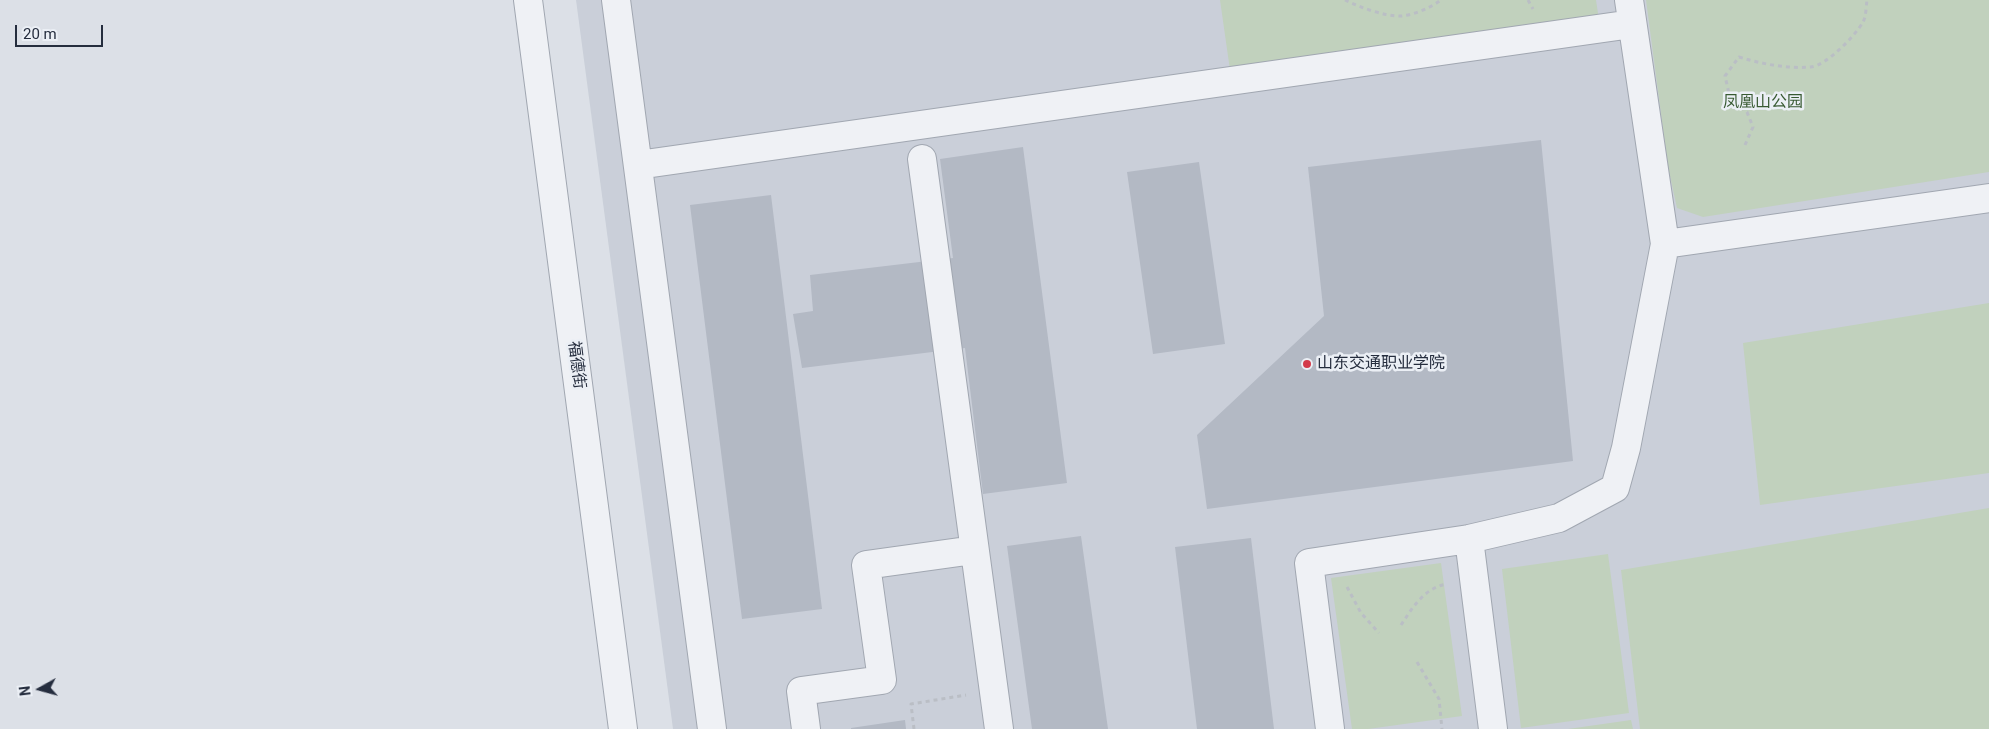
<!DOCTYPE html>
<html>
<head>
<meta charset="utf-8">
<style>
  body { margin:0 }
  #map { position:relative; width:1989px; height:729px; overflow:hidden; background:#dce0e7; font-family:Roboto,sans-serif }
  canvas { display:block }
  .north { position:absolute; left:15px; top:664px; width:50px; height:50px; -webkit-text-stroke:4px #ebeff5; paint-order:stroke; rotate:263deg; font-size:14px; font-weight:700; line-height:20px; text-align:center; color:#252d3e }
  .north::after { content:''; display:block; margin:auto; width:18px; height:22px; background:#252d3e; clip-path:polygon(50% 0,100% 100%,50% 72%,0 100%) }
  .scale { position:absolute; left:15px; top:25px; width:88px; height:22px; box-sizing:border-box; border:2px solid #252d3e; border-top:0; padding-left:6px; font-size:15px; line-height:18px; white-space:nowrap; color:#252d3e; -webkit-text-stroke:4px #ebeff5; paint-order:stroke }
</style>
</head>
<body>
<div id="map">
<canvas width="1989" height="729"></canvas>
<div class="north">N</div>
<div class="scale">20 m</div>
</div>
<script>
const c = document.querySelector('canvas').getContext('2d');
c.lineJoin = 'round';
function paint(path, color) { c.fillStyle = color; c.fill(path, 'evenodd'); }
function strokePath(path, color, width, dash) { c.strokeStyle = color; c.lineWidth = width; c.lineCap = dash ? 'butt' : 'round'; c.setLineDash(dash || []); c.stroke(path); }
function write(font, color, halo, rows, align = 'center') {
  c.font = font + ' Roboto,"Noto Sans SC",sans-serif'; c.lineWidth = 5; c.setLineDash([]); c.textBaseline = 'middle'; c.strokeStyle = halo; c.fillStyle = color; for (const [text, x, y, turn = 0] of rows) {
    c.save(); c.translate(x, y); c.rotate((+turn || 0) * Math.PI / 180); c.textAlign = isNaN(turn) ? turn : align; if (halo) c.strokeText(text, 0, 0); c.fillText(text, 0, 0); c.restore();
  }
}
paint(new Path2D(`
  M576,0H1989V729H673Z`), '#cacfd9');
paint(new Path2D(`
  M1220,0H1596L1600,27L1232,84Z
  M1646,0H1989V172L1703,217L1677,208L1668,167Z
  M1989,303V473L1760,505L1743,343Z
  M1989,508V729H1640L1621,570Z
  M1608,554L1629,713L1521,728L1502,569Z
  M1441,563L1462,716L1368,729H1352L1331,578Z
  M1631,720L1633,729H1568Z`), '#c1d1bd');
paint(new Path2D(`
  M1541,140L1573,461L1207,509L1197,435L1324,316L1308,167Z
  M1023,147L1067,483L983,494L965,348L802,368L793,314L813,311L810,275L953,258L940,159Z
  M1199,162L1225,344L1153,354L1127,172Z
  M771,195L822,609L742,619L690,205Z
  M1081,536L1108,729H1032L1007,546Z
  M1251,538L1274,729H1197L1175,547Z
  M905,720L906,729H851V728Z`), '#b3b9c4');
const minor = new Path2D(`
  M528,0L623,729
  M616,0L712,729
  M922,159L999,729
  M638,165L1632,24
  M1665,244L1989,198
  M1469,539L1493,729
  M806,729L801,691L882,680L866,565L974,550
  M1330,729L1309,563L1469,539L1559,518L1615,488L1626,448L1665,244L1629,0`);
strokePath(minor, '#a1a7b1', 30);
strokePath(new Path2D(`
  M1345,0C1359,7 1386,17 1401,16C1414,15 1430,8 1441,0
  M1528,0L1533,9
  M1745,145L1753,127L1747,112L1730,98L1725,76L1739,57C1762,64 1787,69 1811,67C1827,65 1855,36 1863,22C1866,17 1866,7 1867,0
  M1347,587L1361,613L1379,633
  M1401,625C1413,607 1424,588 1447,584
  M1417,662L1439,699L1442,729
  M914,729L911,704L966,695`), '#babec5', 3, [4, 4]);
strokePath(minor, '#eff1f5', 28);
for (const [x, y, r, color] of [
  [1307,364,5,"#d33a4a"]
]) { const dot = new Path2D(); dot.arc(x, y, r, 0, 2 * Math.PI); c.fillStyle = color; c.fill(dot); strokePath(dot, '#ebeff5', 2); }
write('16px', '#385a32', '#ebeff5', [
  ["凤凰山公园",1763,103]
]);
write('16px', '#252d3e', '#ebeff5', [
  ["山东交通职业学院",1317,364]
], 'left');
write('16px', '#252d3e', '#ebeff5', [
  ["福德街",576,365,83]
]);
</script>
</body>
</html>
